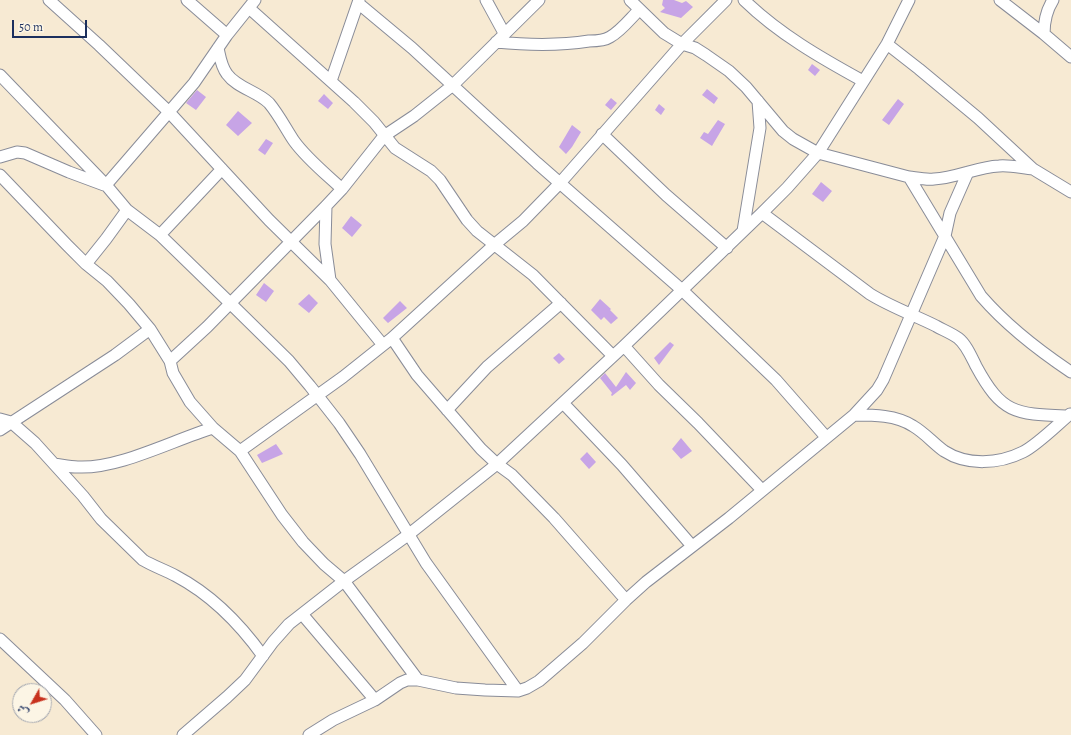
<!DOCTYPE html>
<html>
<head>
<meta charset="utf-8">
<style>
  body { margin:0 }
  #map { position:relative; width:1071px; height:735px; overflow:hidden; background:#f7ead3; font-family:Alegreya,Amiri,serif }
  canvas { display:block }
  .north { position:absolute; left:12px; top:683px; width:40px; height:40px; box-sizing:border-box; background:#fcf5e5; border:1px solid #a2a6af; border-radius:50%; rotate:231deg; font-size:11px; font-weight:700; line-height:16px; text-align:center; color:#1b2f5e }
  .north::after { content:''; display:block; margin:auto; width:14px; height:18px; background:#c8321e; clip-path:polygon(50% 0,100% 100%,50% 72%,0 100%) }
  .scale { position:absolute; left:12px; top:20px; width:75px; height:18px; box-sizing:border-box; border:2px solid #1b2f5e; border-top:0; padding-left:5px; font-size:12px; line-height:14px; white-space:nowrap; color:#1b2f5e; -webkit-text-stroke:3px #fcf5e5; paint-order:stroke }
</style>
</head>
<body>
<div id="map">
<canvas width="1071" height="735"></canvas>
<div class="north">ش</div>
<div class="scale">50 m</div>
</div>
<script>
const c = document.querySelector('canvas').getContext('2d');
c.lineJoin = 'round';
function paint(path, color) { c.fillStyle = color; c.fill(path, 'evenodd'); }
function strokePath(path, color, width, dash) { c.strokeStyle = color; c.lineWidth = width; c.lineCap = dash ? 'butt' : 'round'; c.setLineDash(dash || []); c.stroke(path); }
paint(new Path2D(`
  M663,0H674L682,3L686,1L693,7L681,18L660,12L665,8L662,5Z
  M812,64L820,70L815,76L808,70Z
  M707,89L718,98L714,104L702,95Z
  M197,90L206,97L196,110L186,103Z
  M324,94L333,103L328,109L318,101Z
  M611,98L617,103L611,110L605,105Z
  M898,99L904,104L889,125L882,120Z
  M659,104L665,109L661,115L655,110Z
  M238,111L252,123L238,136L226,125Z
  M718,120L725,124L712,146L700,138L704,132L708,134Z
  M572,125L581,132L572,147L566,154L559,147Z
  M266,139L273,143L265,155L258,150Z
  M821,182L832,191L823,202L812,194Z
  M351,216L362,225L352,237L342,228Z
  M264,283L274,291L266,302L256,295Z
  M309,294L318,303L309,313L298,304Z
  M600,299L611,309L610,310L618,318L611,324L604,317L601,320L591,310Z
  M400,301L407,308L388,323L383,318Z
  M670,342L674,345L659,365L654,358Z
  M559,353L565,359L559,364L553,358Z
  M626,372L636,383L630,390L626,385L612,396L611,395L612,393L600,378L605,373L616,387Z
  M681,438L692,451L681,459L672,449Z
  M276,444L283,454L262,463L257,455Z
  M587,452L596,462L589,469L580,459Z`), '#c7a4e6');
const minor = new Path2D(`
  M49,0L99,45L169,112L269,220L330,280L383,345
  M187,0L227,35
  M255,0L227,35L194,83L106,185L127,210L160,235L230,303L289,361L310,386L339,423L360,454L426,563L518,691
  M486,0L504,33
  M630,0L664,33L682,44L695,48L706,55L729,71L746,87L783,131L793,139L818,153L909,177C917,178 926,180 934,179C956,178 977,167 999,166C1010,165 1022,168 1033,169
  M744,0C779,34 821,58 863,81
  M1000,0L1044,34L1071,57
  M358,3L412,48L537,163L682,290L776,380L826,437
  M249,8L354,102L374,122L395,148L431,171L440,180L467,220L477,231L533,275L613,356
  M1044,34C1044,21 1046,11 1053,0
  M496,42C527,45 558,46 589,41C595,41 604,41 610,37C621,31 630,19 639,10
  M887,44L919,69L978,118L1033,169L1071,192
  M218,48C220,57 221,66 227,74C237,88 257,91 269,103C279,115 286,129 294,141C307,159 326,174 342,189
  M0,75L106,185
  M331,81L359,0
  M602,134L666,195L727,248
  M0,157L17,152L25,153L69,172L104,185
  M0,175L67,245L86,264L107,281L129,304L150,329L170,361L173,373L190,402L213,428L240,451L282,515L303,542L324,564L344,581L418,680
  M909,177L981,296C1007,326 1038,350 1071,372
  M326,206L325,244L330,280
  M762,213L870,294C891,307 914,315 936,326C943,330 951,333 958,338C966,344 971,356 976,366C1002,414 1015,414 1067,416
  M743,231L760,128L758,101
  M160,235L222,169
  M86,264L106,239L127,210
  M392,338L417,375L481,449L497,464L512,475L554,518L626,600
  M624,346L659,385L698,423L762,490
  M170,361L207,327L326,206L342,189L384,136L414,116L453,85L539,0
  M563,403L622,465L692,546
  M447,410L487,367L561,303
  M854,415C874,415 896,415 913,426C925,433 933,443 944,451C967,466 999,464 1023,452C1037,445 1057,425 1070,414
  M0,419L11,422L35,443L83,496L101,519L143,560C153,566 165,570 176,576C212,595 240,624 263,656
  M0,430L115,355L150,329
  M240,451L343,377L392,338L494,245L523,221L560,183L682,44L726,0
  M54,464C62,465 70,467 78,467C119,469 173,440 213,428
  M302,614L375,700
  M0,639L65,700L96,735
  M183,735L227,697L245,680L273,642L289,624L344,581L408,535L497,464L624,346L762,213L787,188L818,153L887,44L909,0
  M309,735L333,720L375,700L400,683L407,680H418L456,688L485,690L518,691L527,688L539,681L583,643L626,600L646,582L729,518L854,415L877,390L883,380L945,236L950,213L968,172`);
strokePath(minor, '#898c98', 13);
strokePath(minor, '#fff', 11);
</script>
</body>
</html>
